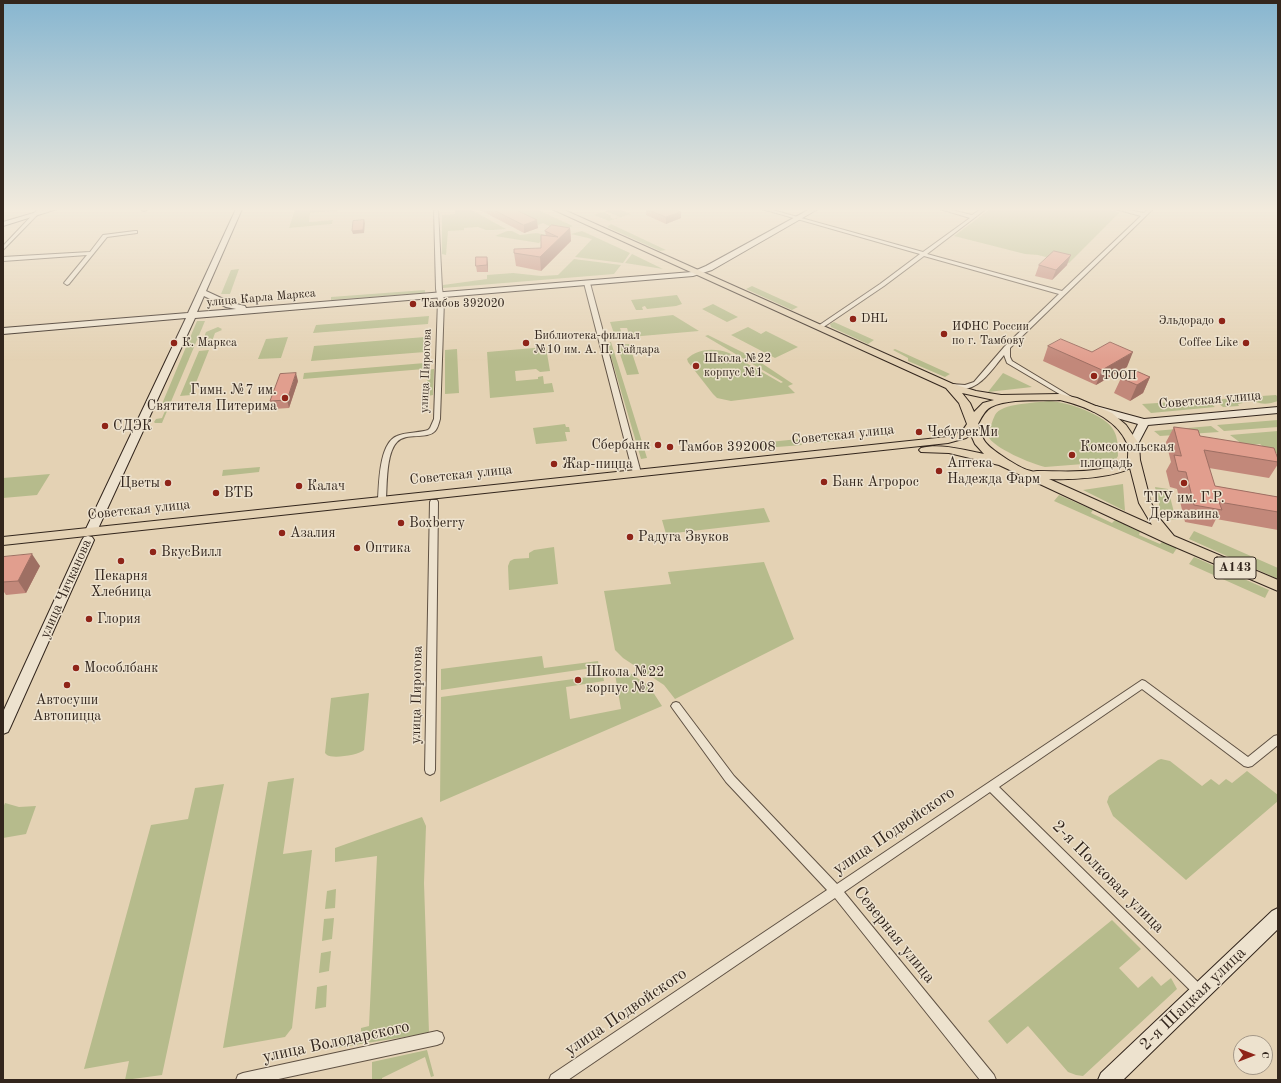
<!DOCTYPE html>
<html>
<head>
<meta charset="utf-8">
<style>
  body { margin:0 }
  #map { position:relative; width:1281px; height:1083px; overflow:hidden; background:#e4d2b4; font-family:"Old Standard TT",serif }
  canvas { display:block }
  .frame { position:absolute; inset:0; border:4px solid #33261d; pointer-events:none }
  .north { position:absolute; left:1233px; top:1035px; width:40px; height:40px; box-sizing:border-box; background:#ede2ce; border:1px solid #a39787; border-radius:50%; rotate:90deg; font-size:11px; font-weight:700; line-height:16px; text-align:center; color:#33261d }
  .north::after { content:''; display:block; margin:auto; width:14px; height:18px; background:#8f2418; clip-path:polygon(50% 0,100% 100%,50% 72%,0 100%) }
</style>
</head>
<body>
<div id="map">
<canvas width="1281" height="1083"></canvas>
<div class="frame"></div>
<div class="north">С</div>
</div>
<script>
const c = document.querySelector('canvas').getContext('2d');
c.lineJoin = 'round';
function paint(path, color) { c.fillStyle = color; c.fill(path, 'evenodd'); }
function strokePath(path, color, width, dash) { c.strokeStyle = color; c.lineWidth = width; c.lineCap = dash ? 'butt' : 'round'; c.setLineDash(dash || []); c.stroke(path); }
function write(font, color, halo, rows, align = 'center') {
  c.font = font + ' "Old Standard TT",serif'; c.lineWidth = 3; c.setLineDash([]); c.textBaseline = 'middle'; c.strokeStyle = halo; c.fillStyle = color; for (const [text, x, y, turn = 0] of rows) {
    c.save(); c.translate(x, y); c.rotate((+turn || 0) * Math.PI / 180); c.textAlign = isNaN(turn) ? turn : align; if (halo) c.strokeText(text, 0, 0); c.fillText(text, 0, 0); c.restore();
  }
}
paint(new Path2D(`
  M295,209H340L337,211L310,213L309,222L333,220L332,224L289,228Z
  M455,209H470L506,229L493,230H486L478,227L464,228V230L448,231L446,255L442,254V215L455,214Z
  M505,209H536L573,226L559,231L543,223L538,225Z
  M611,209H619L631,214L609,221L594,215L603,212L612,216L610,217L613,219L620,217L605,211Z
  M990,209H1107L1120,212L1069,263L1038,255L1025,254L954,236Z
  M611,224L666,250L660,251L607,227Z
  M507,231H512L520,235L536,233L547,235L539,243L495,236Z
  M582,231L630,253L623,263L575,257L592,239L571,234Z
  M632,254L663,269L625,263Z
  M574,259L621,265L614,274L443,288V285L487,279V275L513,273L541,276L558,275Z
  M239,269L230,294H221L231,270Z
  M752,286L798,307L792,310L746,289Z
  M425,290V293L331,300V297Z
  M677,295L682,304L676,306L647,309L645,306L642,307L643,310H636L631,300Z
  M713,304L738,317L727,322L702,309Z
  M673,315L699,331L630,337L627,328H620L623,338L616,339L610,322Z
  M429,316L428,324L313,333L316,325Z
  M197,321H205L162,423H155L154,422L156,419L162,418L165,411H159Z
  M834,322L874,340L868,344L831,327L830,324Z
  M218,327L222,329H221L222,330L215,333L210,347L200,348L206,332Z
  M748,327L761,334L766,331L798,347L775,358L731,335Z
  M708,335L754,358L793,384L788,386L795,393L731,401L717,398L713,394L688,362L687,359C698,348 715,348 729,353L781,383L783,382L705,336Z
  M288,337L281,358L258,359L266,339Z
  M425,337V352L311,361L314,346Z
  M611,342L647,458L641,459L607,343Z
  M629,344L639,374L627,375L617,345Z
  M546,347L550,371L540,372L536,369L515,371L516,381L538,379V377L543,376L544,384L552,383L554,392L490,398L487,352Z
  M457,349L459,393L445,394V350Z
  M895,349L950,374L945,377L908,361V358L893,350Z
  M209,350L191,395L180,396L199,351Z
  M425,363L424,369L303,379L304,373Z
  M434,369L433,395L428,396L427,370Z
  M1003,373L1032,387L988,392Z
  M1276,395L1278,397V401C1267,405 1257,405 1247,397Z
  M1236,398L1243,403L1238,404L1239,406L1223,407L1214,400Z
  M1206,400L1215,407L1151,413L1142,404Z
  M1049,401C1065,401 1107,415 1114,431C1118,438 1118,448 1118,456L1116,459L1109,462L1045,467C1032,464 993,448 988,436C990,429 992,421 995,415C1001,403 1036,403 1049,401Z
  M1278,420V427L1224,431L1217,425Z
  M565,424L566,427H569L570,432H565L567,441L536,444L533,428Z
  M1211,426L1219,432L1160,436L1154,431Z
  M1278,431V453L1271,454L1260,444L1245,446L1230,435Z
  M843,435L846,440L814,443L811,438Z
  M799,439L802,445L752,449L749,444Z
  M260,467L259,472L222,476L223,470Z
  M50,474L37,495L3,498V478Z
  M1123,484L1125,511L1083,490Z
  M1155,487L1168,489L1176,520L1162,518Z
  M1059,495L1093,510L1091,513L1112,523L1115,520L1140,532L1139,535L1160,544L1162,542L1177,548L1173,554L1054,501Z
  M764,508L770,522L666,534L662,520Z
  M1194,531L1278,568V579L1189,539Z
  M554,547L558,584L509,590L508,566L510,561L514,559L529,558V553L534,550Z
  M1194,557L1269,590L1265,598L1189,564Z
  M764,562L794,639L675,699L664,685L623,658L615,650L604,591L671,584L668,572Z
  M542,656L544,668L598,661L599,667L441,690V669Z
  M630,673L649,686L662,706L440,802L441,697L603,675L604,681L566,687L570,719L621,709L615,674Z
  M369,693L364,750C359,755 333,759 327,755L325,753L331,698Z
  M1161,759L1170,761L1202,786L1211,779L1219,785L1226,779L1232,783L1247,771L1278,795V801L1186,880L1113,816L1107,802L1109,796L1158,760Z
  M294,778L283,854L312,850L292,1028L285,1037L223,1048L268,782Z
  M224,784L162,1075L125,1080L129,1061L84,1069L151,825L188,819L195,788Z
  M5,803L19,807L36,806L26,834L3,838V808Z
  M422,817L426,826L424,883L429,1033L336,1048L337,1038L361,1033V1028L369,1026L377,856L335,862V848Z
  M336,889L335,908L325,909L327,891Z
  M334,918L332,939L322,941L324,919Z
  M1112,920L1141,949L1119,968L1138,988L1152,976L1161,986L1171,978L1177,989L1083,1076L1076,1075L1068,1072L1028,1026L1007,1044L988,1021Z
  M331,951L329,971L319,973L321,953Z
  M327,985L326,1007L315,1009L317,987Z
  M427,1050L434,1076L431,1077L425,1057L382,1078V1080H372V1062Z`), '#b6bb8c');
const street = new Path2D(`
  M38,209H43L3,250V246Z
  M142,209H148L144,211L142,210Z
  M434,209H438L442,289L444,300L440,419C439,422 438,428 435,431C427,440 406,432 397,442C386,453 387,485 386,500L382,502L378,500C379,484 379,443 397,436C406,432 418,433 428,430L430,428L434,419L438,300L436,289Z
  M762,209H769L923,252L970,218L940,209H947L972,215L981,209H986L927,254L1062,291L1141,216L1115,209H1123L1144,213L1148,209H1153L1010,348V357L1012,361L1075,399V401L1073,402L1007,363L1004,355C993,368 980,390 961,389C956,388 952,388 949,386L952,384L965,385L974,382L1005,346L1059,294L924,256L884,286L822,328H818V326L880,284L920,254Z
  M135,231H137V233L107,237L69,284L67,285L64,283L87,255L3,261V257L90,252L103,235Z
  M587,281L590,283L641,473L640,475H634L633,473L584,283Z
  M431,500H437L438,502L435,770L434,773L430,775L426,773L425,770L430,502Z
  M1142,680L1145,681L1248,757L1274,736L1278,735V745L1252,766L1248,767L1244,766L1142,689L999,787L1204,988L1206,992L1204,996L1200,998L1196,996L990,792L844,892L994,1075L996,1080H980L835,898L568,1080H549L551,1075L827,890L726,782L673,709L671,706L673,703L676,702L679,703L734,776L837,884Z
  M437,1031L442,1033L444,1038L442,1043L437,1045L274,1080H236L238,1075L243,1073Z`);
const secondary = new Path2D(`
  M47,209H57L3,226V222Z
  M236,209H242L206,291L232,303L245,306L246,308L692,272L706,266L810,209H818L712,270L693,276L195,318L97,531L95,534H87L85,531L186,318L3,334V328L188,313ZM204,296L226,307L236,309L197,312Z
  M1096,406L1144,419L1278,407V413L1148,425L1138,444L1133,447L1128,444L1138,424L1092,411L1091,409Z
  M88,536L92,537L94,540L10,728L8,732L3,734V712L82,540L84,537Z
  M1278,908V929L1123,1080H1098L1101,1073L1272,911Z`);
const primary = new Path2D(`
  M552,209H562L953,384L976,391L1001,395L1060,394L1077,398L1112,413L1126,425L1139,444L1140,460L1151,503L1160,519L1174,536L1278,580V591L1166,543L999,465L949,453L921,452L919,450L921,448C941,443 964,450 984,454L975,444L971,435L966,438L948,443L3,545V537L947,437C956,434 962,433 967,424L959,403L946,388ZM962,393L994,400L983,403L974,412L970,403ZM1060,400C1085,406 1116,418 1127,443C1129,447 1128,454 1128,459C1103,475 1066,471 1037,471C1035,471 1033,472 1031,471C1022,470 993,451 987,444C982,439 980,431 978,424C981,418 985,410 991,407C1009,398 1040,401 1060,400ZM1130,468L1139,503L1152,525L1049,479C1069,480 1113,478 1130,468Z`);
strokePath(street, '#5f5143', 2);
strokePath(secondary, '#33261d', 2);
strokePath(primary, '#33261d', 2);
paint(street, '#ede2ce');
paint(secondary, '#ede2ce');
paint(primary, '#e4d2b4');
paint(new Path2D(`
  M478,209H514L538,228L524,233Z
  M646,209H674L681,218L666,224L646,215Z
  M570,228L571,241L541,271L516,266L514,253L541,248L546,236L545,231Z
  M488,264V272H477L476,266Z
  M1039,265H1067L1052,280L1035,276Z
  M1048,346L1127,367L1096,385L1043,361Z
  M1150,377L1143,393L1130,401L1114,393L1121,378Z
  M298,381L289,408L273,409L270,401Z
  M1174,427L1200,436L1278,459V464L1269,478L1209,468L1215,486L1278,497V530L1216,519L1212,527L1185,522L1177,489L1170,487L1166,471L1171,462L1166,442Z
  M3,557L40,566L26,593L6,595L4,592H3Z`), '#c2887a');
paint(new Path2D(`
  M681,212V218L666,224V217Z
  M364,220L365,223L364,233L353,234L352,231Z
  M537,220L538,228L524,233V225Z
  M570,228L571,241L541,271L540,257Z
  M1071,255L1067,265L1052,280L1056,270Z
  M487,257L488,264V272L487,265Z
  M1133,352L1127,367L1096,385L1102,370Z
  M296,373L298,381L289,408L287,400Z
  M1150,377L1143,393L1130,401L1137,385Z
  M32,554L40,566L26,593L18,581Z`), '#9e6f63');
const building = new Path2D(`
  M492,209H514L537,220L524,225Z
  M647,209H674L681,212L666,217Z
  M364,220L363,230L352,231L353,221Z
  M552,225L570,228L540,257L514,253V249L541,248V235L558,237L545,231Z
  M1054,251L1071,255L1056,270L1039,265Z
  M476,257H487V265L476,266Z
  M1061,339L1092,352L1110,342L1133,352L1102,370L1048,346Z
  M1134,370L1150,377L1137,385L1121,378Z
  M296,373L287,400L270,401L280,374Z
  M1174,427L1198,430L1200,436L1274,448L1278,459V462L1204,450L1215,486L1278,497V512L1219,502L1222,510L1194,505L1186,472L1178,471L1174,455L1181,456Z
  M32,554L18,581L3,582V557Z`);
paint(building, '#e19e8e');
strokePath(building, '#9e6f63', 1);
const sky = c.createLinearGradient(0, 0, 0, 361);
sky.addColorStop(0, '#87b6d0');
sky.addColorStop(0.58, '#f3ebdd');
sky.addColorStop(1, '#f3ebdd00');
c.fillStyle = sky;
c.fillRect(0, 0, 1281, 361);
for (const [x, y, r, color] of [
  [413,304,4,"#8f2418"],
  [853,319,4,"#8f2418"],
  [1222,321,4,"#8f2418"],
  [944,334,4,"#8f2418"],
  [174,343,4,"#8f2418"],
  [526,343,4,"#8f2418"],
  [1246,343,4,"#8f2418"],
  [696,366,4,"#8f2418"],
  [1094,376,4,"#8f2418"],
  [285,398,4,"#8f2418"],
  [105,426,4,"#8f2418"],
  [919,432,4,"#8f2418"],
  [658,445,4,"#8f2418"],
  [670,447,4,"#8f2418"],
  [1072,455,4,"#8f2418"],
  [554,464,4,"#8f2418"],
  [939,471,4,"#8f2418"],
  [824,482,4,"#8f2418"],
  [168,483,4,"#8f2418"],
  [1184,483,4,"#8f2418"],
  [299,486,4,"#8f2418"],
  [216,493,4,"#8f2418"],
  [401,523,4,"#8f2418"],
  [282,533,4,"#8f2418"],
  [630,537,4,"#8f2418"],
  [357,548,4,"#8f2418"],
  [153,552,4,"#8f2418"],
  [121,561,4,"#8f2418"],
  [89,619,4,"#8f2418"],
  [76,668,4,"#8f2418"],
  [578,680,4,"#8f2418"],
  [67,685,4,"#8f2418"]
]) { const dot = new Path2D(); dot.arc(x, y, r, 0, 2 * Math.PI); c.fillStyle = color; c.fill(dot); strokePath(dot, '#ede2ce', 1.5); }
write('12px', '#33261d', '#ede2ce', [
  ["улица Карла Маркса",261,298,-5],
  ["улица Пирогова",426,371,-88]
]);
write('12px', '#33261d', '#ede2ce', [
  ["Тамбов 392020",421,304],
  ["DHL",861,319],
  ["Эльдорадо",1214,321,"right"],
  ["ИФНС России",952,327],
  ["по г. Тамбову",952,341],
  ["Библиотека-филиал",534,336],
  ["№10 им. А. П. Гайдара",534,350],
  ["К. Маркса",182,343],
  ["Coffee Like",1238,343,"right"],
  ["Школа №22",704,359],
  ["корпус №1",704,373],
  ["ТООП",1102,376]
], 'left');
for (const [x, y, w] of [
  [1235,568,42]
]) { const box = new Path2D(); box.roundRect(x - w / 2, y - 11, w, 22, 3); c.fillStyle = '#ede2ce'; c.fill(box); strokePath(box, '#33261d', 1); }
write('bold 13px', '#33261d', null, [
  ["А143",1235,568]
]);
write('14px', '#33261d', '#ede2ce', [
  ["Гимн. №7 им.",277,390,"right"],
  ["Святителя Питерима",277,406,"right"],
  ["СДЭК",113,426],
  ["ЧебурекМи",927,432],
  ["Сбербанк",650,445,"right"],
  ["Тамбов 392008",678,447],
  ["Комсомольская",1080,447],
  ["площадь",1080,463],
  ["Аптека",947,463],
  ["Надежда Фарм",947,479],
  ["Жар-пицца",562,464],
  ["Банк Агророс",832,482],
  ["Цветы",160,483,"right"],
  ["Калач",307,486],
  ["ВТБ",224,493],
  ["ТГУ им. Г.Р.",1184,498,"center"],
  ["Державина",1184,514,"center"],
  ["Boxberry",409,523],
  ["Азалия",290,533],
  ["Радуга Звуков",638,537],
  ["Оптика",365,548],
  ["ВкусВилл",161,552],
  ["Пекарня",121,576,"center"],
  ["Хлебница",121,592,"center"],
  ["Глория",97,619],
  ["Мособлбанк",84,668],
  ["Школа №22",586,672],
  ["корпус №2",586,688],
  ["Автосуши",67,700,"center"],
  ["Автопицца",67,716,"center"]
], 'left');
write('14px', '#33261d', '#ede2ce', [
  ["Советская улица",1210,400,-5],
  ["Советская улица",843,435,-6],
  ["Советская улица",461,475,-6],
  ["Советская улица",139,510,-6],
  ["улица Чичканова",66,589,-66],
  ["улица Пирогова",417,695,-89]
]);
write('17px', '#33261d', '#ede2ce', [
  ["улица Подвойского",894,831,-34],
  ["2-я Полковая улица",1108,877,45],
  ["Северная улица",894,935,51],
  ["2-я Шацкая улица",1193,999,-44],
  ["улица Подвойского",626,1012,-34],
  ["улица Володарского",336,1042,-12]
]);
</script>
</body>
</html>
